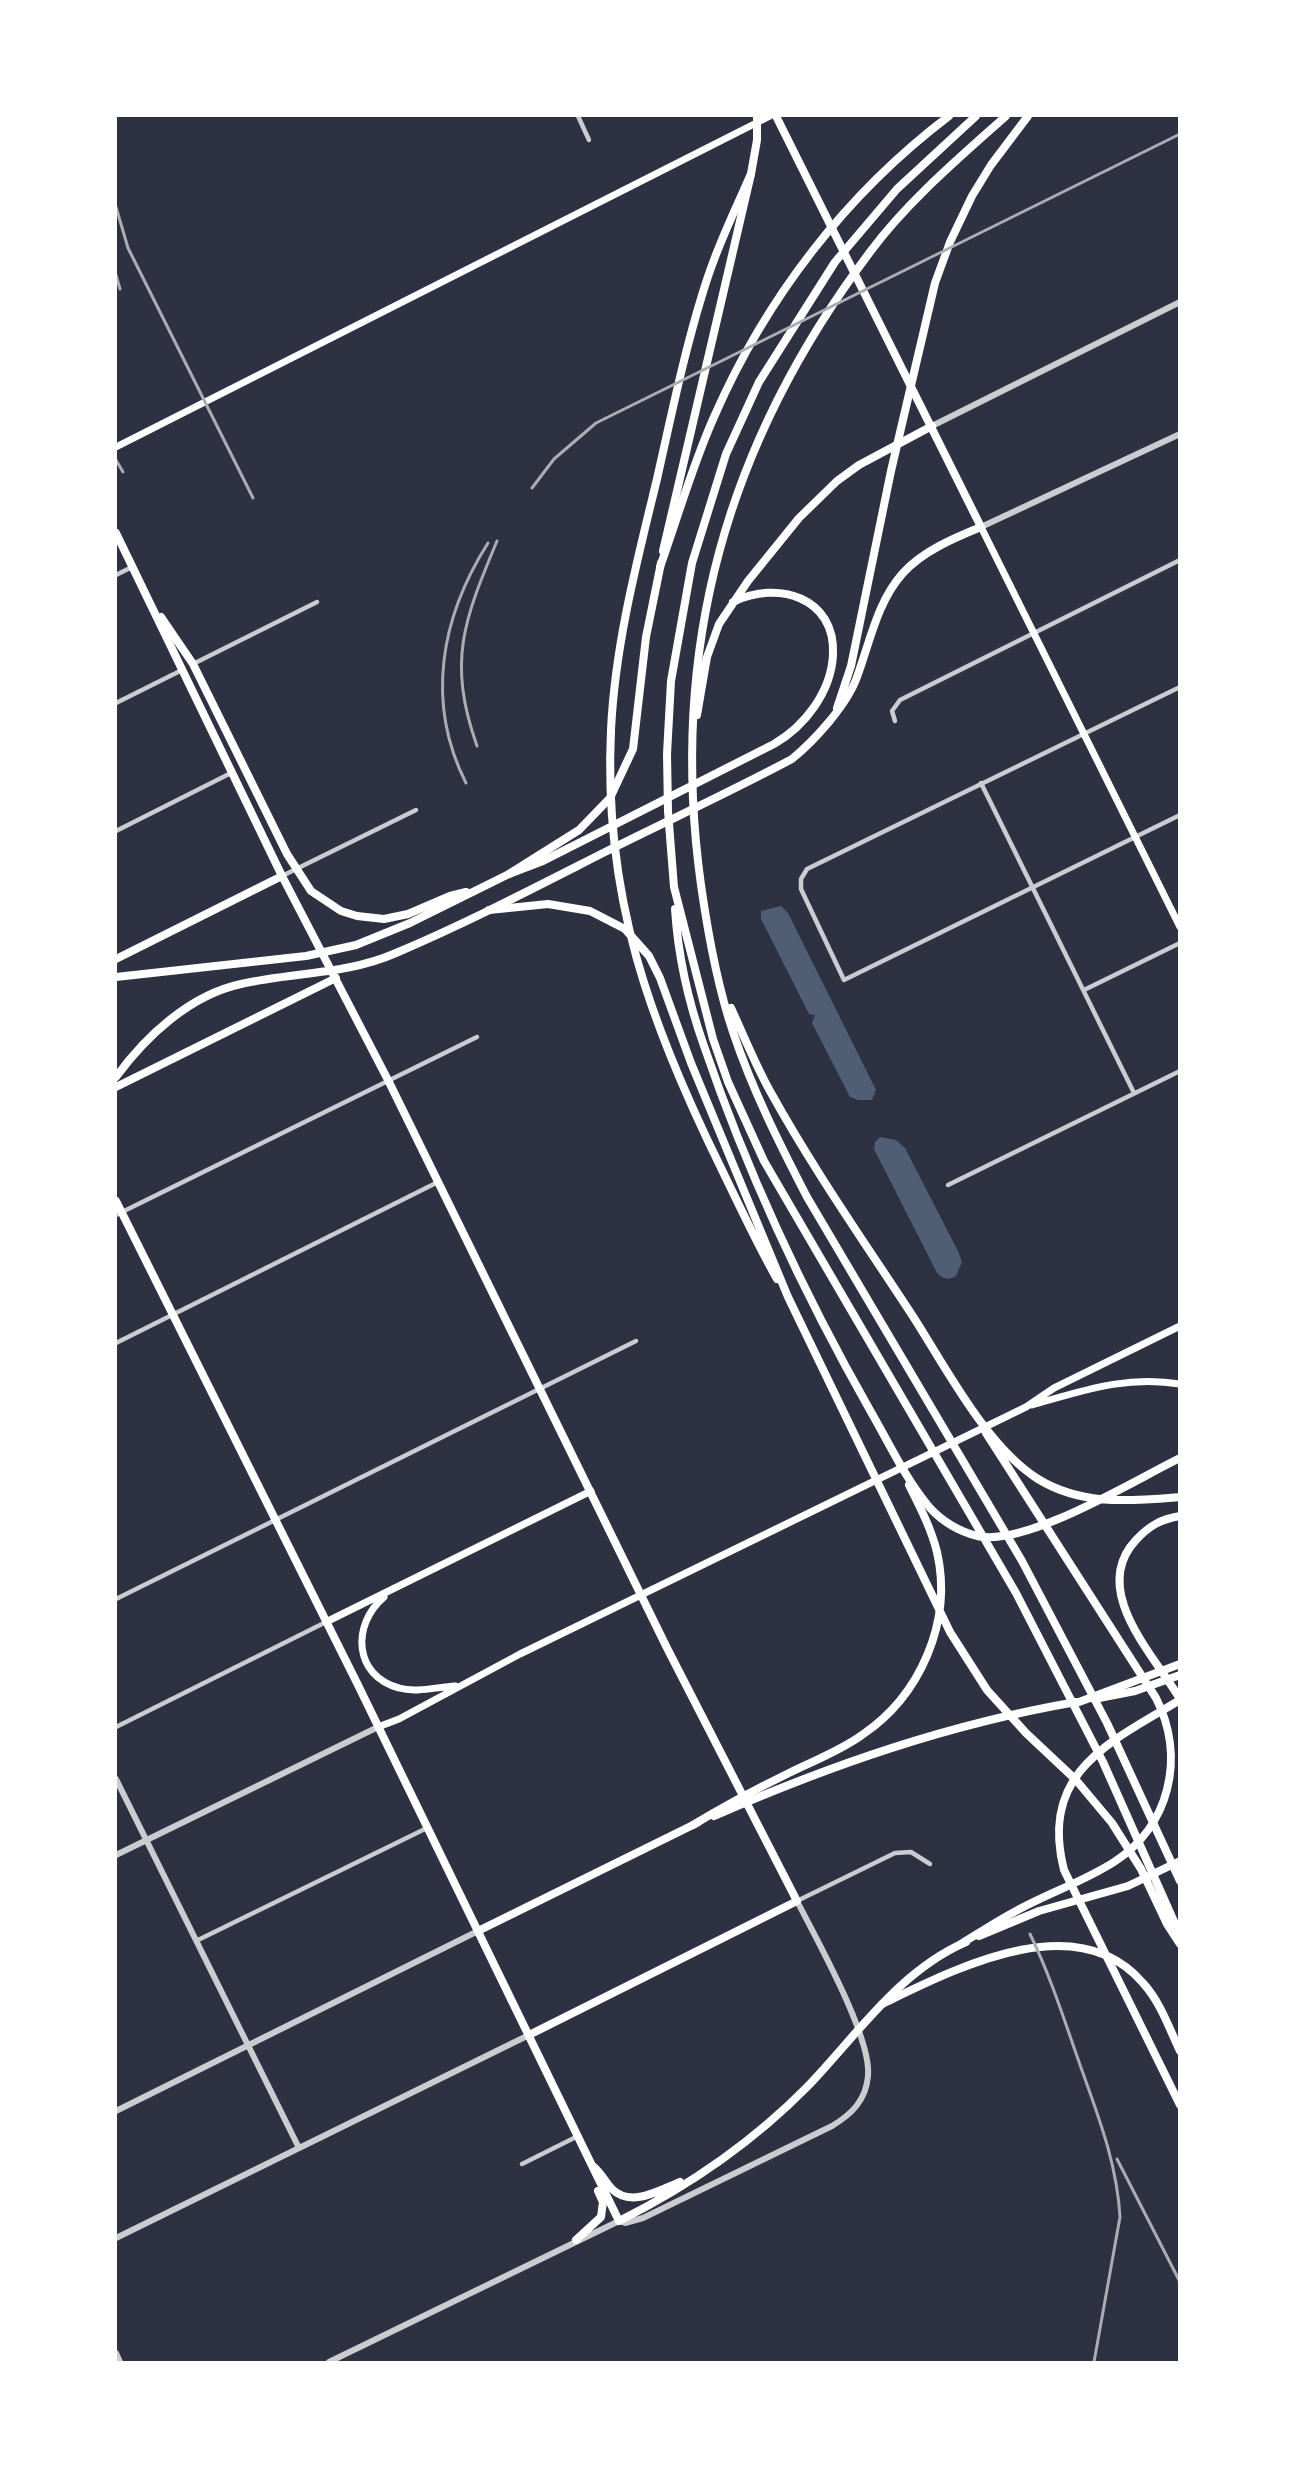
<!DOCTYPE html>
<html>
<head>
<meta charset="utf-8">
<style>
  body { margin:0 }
  #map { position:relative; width:1295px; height:2478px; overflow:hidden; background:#2d3142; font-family:"Alegreya Sans",sans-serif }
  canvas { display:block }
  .frame { position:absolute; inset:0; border:117px solid #fff; pointer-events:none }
</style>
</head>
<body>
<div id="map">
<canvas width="1295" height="2478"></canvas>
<div class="frame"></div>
</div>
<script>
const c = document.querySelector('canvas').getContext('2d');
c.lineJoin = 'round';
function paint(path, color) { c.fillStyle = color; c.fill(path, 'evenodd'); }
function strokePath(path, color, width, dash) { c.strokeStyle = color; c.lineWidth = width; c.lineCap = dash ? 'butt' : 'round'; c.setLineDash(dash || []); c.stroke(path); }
paint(new Path2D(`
  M781,906L788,913L876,1090L872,1100H858L850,1097L812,1023L815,1015L809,1014L761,919V911Z
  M880,1137L896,1140L905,1148L958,1251L962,1262L956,1276C948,1280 944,1280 937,1273L874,1149L875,1142Z`), '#4f5d75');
strokePath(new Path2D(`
  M578,116L589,140
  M116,575L132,567
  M193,664L317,602
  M1180,687L807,869L801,879V889L844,980L1180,815
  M116,703L182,670
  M895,721L892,711L900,700L1180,560
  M981,783L1134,1093
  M116,831L231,773
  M282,876L416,810
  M1084,990L1180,943
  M948,1185L1180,1071
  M116,1215L477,1037
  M116,1343L438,1182
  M116,1599L636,1341
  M116,1727L326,1622
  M797,1901L895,1853L911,1852L930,1864
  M196,1941L427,1828
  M522,2164L578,2136`), '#caccd0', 4.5);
strokePath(new Path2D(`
  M932,426L1180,302
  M981,527L1180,434
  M116,1779L299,2148
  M116,1855L378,1727
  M116,2111L478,1931
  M116,2238L529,2035
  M116,2353L120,2362
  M329,2362L619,2221L625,2223L643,2218L832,2126C852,2114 866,2100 868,2076C872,2038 816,1938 797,1901`), '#caccd0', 6);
strokePath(new Path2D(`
  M116,447L770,116
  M981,527L1180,927
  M1032,1405C1082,1391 1126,1375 1180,1384
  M384,1597C351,1625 354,1676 399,1688C416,1693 437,1687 455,1686
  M326,1622L591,1491
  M378,1727L399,1719L520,1654L1026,1407L1054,1388L1180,1326`), '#fff', 7);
strokePath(new Path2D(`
  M116,533L282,876L388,1080L667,1648L797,1901L529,2035
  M663,551L751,174L757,140V116
  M161,617L193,664L287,854L311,891L341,911L357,916L384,919L408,914L450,896L466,892
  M116,959L282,876
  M116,977L306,956L356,945L410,923L509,874L579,830L610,798L633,749L646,637L661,563
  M116,1077C146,1036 190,995 241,984C293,972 346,975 396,953C467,923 536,887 605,852C667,821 730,792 792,759C815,740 847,705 857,677C870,642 877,602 903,573C923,551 954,538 981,527L776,116
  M116,1087L336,978
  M116,1201L358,1685L619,2221C687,2187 754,2141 808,2086C857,2035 899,1971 966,1942
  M1094,1699L1135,1691L1180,1675
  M714,1816C831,1765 949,1724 1076,1702
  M478,1931L697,1823
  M979,1936L1039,1911L1128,1886L1180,1861
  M594,2167C602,2174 605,2182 612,2189C631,2208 660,2190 680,2182
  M576,2240L601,2217L603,2202L598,2191`), '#fff', 8);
strokePath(new Path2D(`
  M976,116L897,189L835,262L759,382L726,454L692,563L671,681L667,754L668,811L674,887L713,1039L728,1082L764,1161L1016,1593L1103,1762L1180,1935
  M1006,116C959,158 908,201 870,252C727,442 668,648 701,885C708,934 717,985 733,1032C752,1089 779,1143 807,1197L1022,1561L1107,1723L1180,1881
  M751,174C734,212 715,252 703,292C684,353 671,417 657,479C637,561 615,645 611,730C603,896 650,1024 722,1170C740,1207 757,1244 777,1279
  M660,567C678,517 692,466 714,417C766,298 846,194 949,116
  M837,708L851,666L891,471L935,283L950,242L972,196L991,165L1028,116
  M697,715L707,657L719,624L748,581L799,518L837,481L859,465L932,426
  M509,874L543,861L774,744C805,726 831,692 833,655C836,597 777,580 733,602
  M675,909C678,956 688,1001 704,1046C747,1172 805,1296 871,1412C889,1443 906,1480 930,1508C943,1522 958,1531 977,1536C1026,1547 1133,1481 1180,1458
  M489,910L548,904L590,911L625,929L649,956L660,978L691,1063L788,1297L950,1632L987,1690L1026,1733L1076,1780L1112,1823L1141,1869L1167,1924L1180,1944
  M731,1008C744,1036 755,1064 770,1091C813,1169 865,1243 914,1318C946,1368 987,1447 1038,1479C1082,1506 1130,1501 1180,1497
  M1180,1516C1161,1519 1149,1526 1136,1540C1089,1590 1154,1655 1180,1699
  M1180,1700C1110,1742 1039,1772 1064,1870L1180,2105
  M1079,1702L1180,1664
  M693,1825C724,1806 756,1789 789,1773C813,1761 840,1751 862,1735C920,1696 953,1622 937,1552C931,1528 920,1507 909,1485
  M961,1944C979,1933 997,1921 1016,1911C1048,1893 1083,1882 1114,1862C1170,1826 1186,1757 1156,1698L986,1433
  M882,2004C955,1969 1076,1905 1143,1983C1161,2003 1169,2028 1180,2051`), '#fff', 8);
strokePath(new Path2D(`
  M116,207L128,248L253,498
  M116,275L120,289
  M116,460L123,472
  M532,488L554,459L596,423L1180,134
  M477,746C447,661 464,620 497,541
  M466,783C425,702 441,617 488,543
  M1030,1934C1050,1975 1064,2019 1079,2062C1097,2113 1117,2162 1120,2217L1094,2362
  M1117,2159L1180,2282`), '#abadb3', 3);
</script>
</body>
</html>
